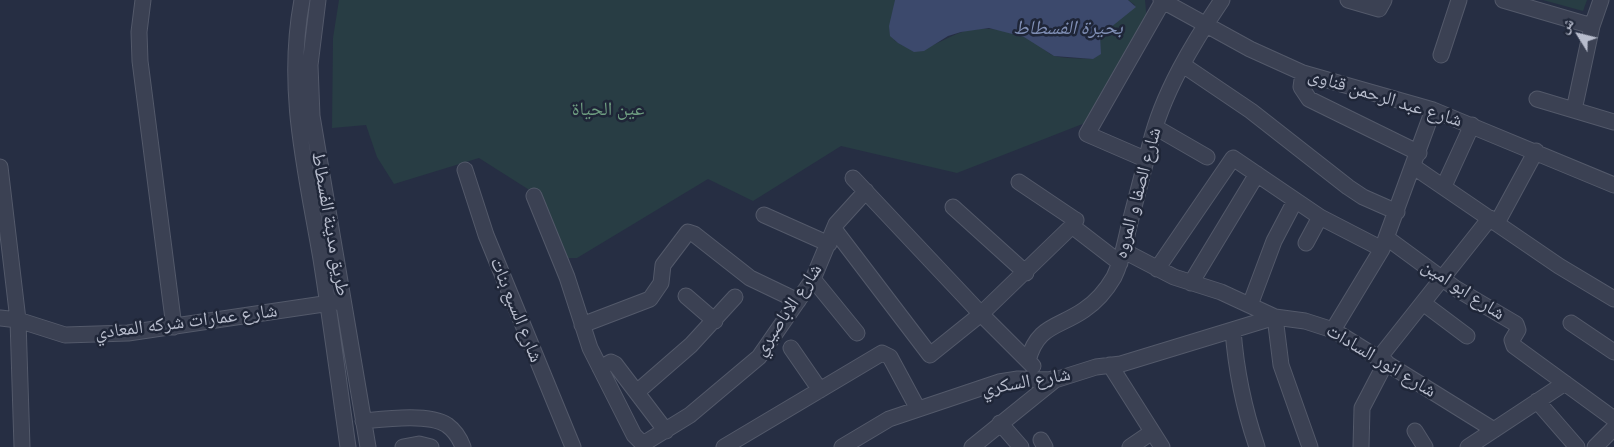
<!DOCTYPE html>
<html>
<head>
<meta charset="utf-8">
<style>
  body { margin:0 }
  #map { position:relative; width:1614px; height:447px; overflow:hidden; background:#262e43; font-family:Karla,"Noto Naskh Arabic",sans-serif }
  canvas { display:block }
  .north { position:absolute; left:1554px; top:10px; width:50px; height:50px; -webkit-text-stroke:4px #1f2638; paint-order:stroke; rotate:306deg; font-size:14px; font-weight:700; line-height:20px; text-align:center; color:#b8bdcd }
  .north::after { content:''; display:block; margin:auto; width:18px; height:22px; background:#b8bdcd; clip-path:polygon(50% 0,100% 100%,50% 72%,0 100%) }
</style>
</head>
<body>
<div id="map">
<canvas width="1614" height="447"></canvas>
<div class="north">ش</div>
</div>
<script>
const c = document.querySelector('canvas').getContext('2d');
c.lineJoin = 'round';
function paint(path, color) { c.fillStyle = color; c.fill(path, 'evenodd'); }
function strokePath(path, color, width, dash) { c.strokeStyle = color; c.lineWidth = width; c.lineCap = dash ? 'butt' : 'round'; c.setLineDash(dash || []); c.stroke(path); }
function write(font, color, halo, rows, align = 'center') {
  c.font = font + ' Karla,"Noto Naskh Arabic",sans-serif'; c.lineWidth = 5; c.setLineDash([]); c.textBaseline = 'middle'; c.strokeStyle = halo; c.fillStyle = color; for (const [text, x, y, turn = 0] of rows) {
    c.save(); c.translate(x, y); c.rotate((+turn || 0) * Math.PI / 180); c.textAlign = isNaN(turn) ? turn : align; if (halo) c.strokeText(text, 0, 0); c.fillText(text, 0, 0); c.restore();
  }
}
paint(new Path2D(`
  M339,0H895L894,40C927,64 942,31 978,29C998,28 1019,32 1036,43C1042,47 1048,54 1055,56C1066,59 1081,58 1093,59L1100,49V36L1135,5L1128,0H1145L1147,22L1085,123L957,173L841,146L753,201L708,179L577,258H567L542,198L479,158L394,184L377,157L366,125L332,128L333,38Z
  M1543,0H1587L1583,11Z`), '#283d44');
paint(new Path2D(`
  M895,0H1128L1136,7L1100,36L1101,54L1093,59L1054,56L1024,37L989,28L961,32L948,36L924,51L914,52L898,43L890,36L889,26Z`), '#3c496c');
const street = new Path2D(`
  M143,0L139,32L140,61L174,327
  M302,0C285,90 306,171 321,259C331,322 339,384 348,447
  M318,0L310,65L312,116L368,447
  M1161,0L1250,49L1303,73L1433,110L1614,185
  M1348,0L1379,9L1384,0
  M1503,0L1592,26
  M1441,55L1459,0
  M1183,65L1251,111L1348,187L1363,197L1397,212
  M1303,73L1301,87L1309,99L1419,153
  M1537,99L1614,122
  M1574,110L1592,26L1601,0
  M1155,127L1207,157
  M1147,160L1087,134L1163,1
  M0,167L18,320L22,447
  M1414,167L1559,266L1614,299
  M465,170L486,235L573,447
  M853,178L981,314L1033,366
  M1019,182L1074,219L1076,220L1072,226L1120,263
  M1444,186L1472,125
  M534,196L567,277L590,348L634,435L643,444L690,415L759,357L813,279L836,224L866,191
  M953,207L1026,273
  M764,215L829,244
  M1497,223L1536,151
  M834,229L930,355L981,314L1072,226
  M1387,238L1455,288L1516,324L1518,330L1512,340L1514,346L1614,419
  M1306,243L1320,217
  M1124,251L1174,277L1221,292L1275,317L1305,321L1333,330L1494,430
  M1157,269L1233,158L1320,217L1382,249
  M813,279L857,333
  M1191,283L1257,174
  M686,296L715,321
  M1423,303L1467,336
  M1250,305L1274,241L1295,201
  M0,318L18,320L65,335L128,333L337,302
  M1571,323L1614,352
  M582,325L650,299L661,283L663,265L688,232L694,234L750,278L798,301
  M1233,330C1236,370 1244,409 1257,447
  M1333,330L1382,249L1433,110
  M791,348L820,390
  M1379,358L1490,218
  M1028,361C1037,325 1058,328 1084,310C1096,302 1107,289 1114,277C1122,261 1125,243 1129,226C1136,199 1143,172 1150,145C1162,94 1193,43 1222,0
  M1110,365L1162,447
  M600,368L611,362L615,364L666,431
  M637,392L691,345L735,297
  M1537,401L1577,447
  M363,421C384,419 429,413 447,425C454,430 460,439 463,447
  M1000,423L1021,447
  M1415,431L1425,447
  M1041,440L1045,447
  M403,447L419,444L431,447
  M724,447L882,353L890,357L918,409
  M842,447L889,419L999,382L1018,379L1055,380L1096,367L1121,364L1275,317L1281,365L1310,447
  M972,447L1055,380L1052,379
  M1130,447L1152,432
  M1361,447L1362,408L1386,362
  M1468,447L1565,383
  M1595,447L1614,428`);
strokePath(street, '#53596a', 17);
strokePath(street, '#3b4153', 15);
write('19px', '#b8bdcd', '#1f2638', [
  ["شارع عبد الرحمن قناوى",1385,98,17],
  ["شارع الصفا و المروه",1138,193,-75],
  ["طريق مدينة الفسطاط",330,224,80],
  ["شارع ابو امين",1463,290,33],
  ["شارع السبع بنات",516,310,68],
  ["شارع الاباصيري",788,310,-56],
  ["شارع عمارات شركه المعادي",186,322,-7],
  ["شارع انور السادات",1381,361,31],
  ["شارع السكري",1026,382,-10]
]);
write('19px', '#6f9e81', '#1f2638', [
  ["عين الحياة",608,110]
]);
write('italic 20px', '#7f8eb4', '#1f2638', [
  ["بحيرة الفسطاط",1068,28]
]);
</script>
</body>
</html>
